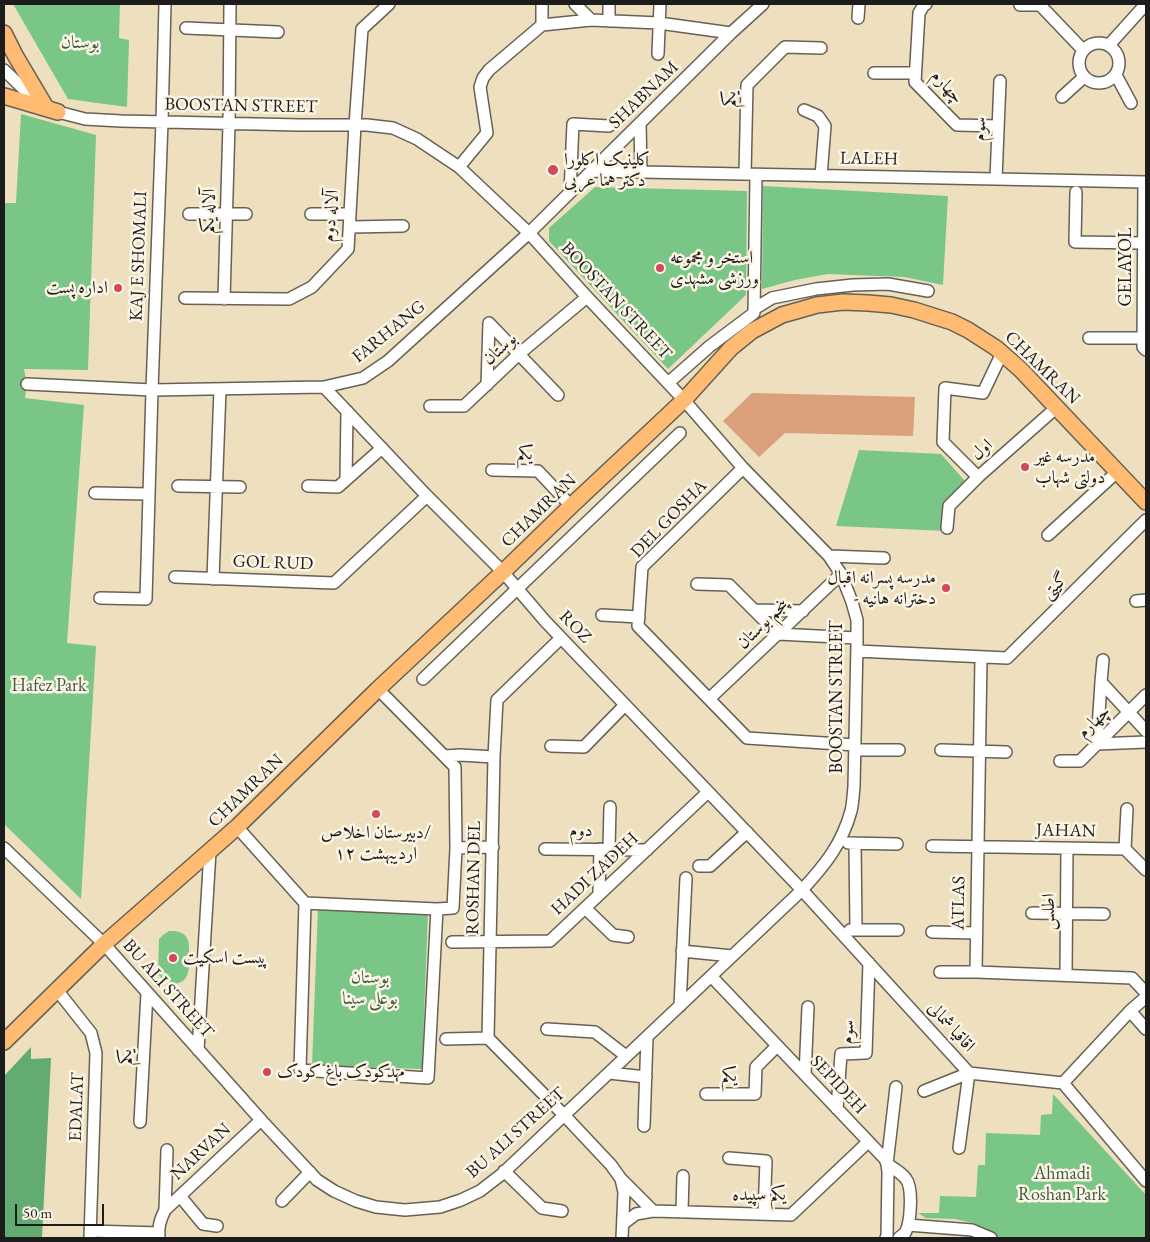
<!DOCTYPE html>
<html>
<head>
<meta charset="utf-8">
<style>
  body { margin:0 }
  #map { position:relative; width:1150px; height:1242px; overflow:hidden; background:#eee0be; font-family:"EB Garamond",serif }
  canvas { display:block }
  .frame { position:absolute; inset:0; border:5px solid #1c1c1c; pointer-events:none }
  .scale { position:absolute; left:15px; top:1204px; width:89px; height:22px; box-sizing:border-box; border:2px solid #1c1c1c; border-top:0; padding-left:6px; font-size:15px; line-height:18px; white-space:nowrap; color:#1c1c1c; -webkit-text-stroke:4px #fcf5e5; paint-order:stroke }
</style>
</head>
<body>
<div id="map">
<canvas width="1150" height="1242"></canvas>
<div class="frame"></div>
<div class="scale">50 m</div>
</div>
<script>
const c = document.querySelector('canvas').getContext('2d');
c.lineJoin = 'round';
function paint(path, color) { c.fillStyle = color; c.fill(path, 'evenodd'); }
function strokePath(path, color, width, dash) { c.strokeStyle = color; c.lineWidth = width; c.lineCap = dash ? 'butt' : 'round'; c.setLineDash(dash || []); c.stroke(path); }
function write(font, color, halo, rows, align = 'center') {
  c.font = font + ' "EB Garamond",Amiri,serif'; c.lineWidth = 5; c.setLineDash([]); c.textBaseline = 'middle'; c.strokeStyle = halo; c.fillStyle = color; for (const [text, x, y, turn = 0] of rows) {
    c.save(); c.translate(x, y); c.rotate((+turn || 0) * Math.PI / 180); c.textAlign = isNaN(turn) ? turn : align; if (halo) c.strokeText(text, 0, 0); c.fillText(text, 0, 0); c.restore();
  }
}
paint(new Path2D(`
  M13,4H120L119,38L129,40L127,107L68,99Z
  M21,114L96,135L88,370L24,369L27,384L25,398L84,405L67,643L96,646L81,899L4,824V203H16Z
  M763,186L948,196L943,285L904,277L828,274L795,280L762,289Z
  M595,187L747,191L746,295L668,369L549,241V228Z
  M859,450L941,454L965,481L945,531L836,526Z
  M318,907L428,912L422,1069L312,1065Z
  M169,931C188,930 190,940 189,956C189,961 190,967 188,972C184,989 166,985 158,974L159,939L163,935Z
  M1053,1094L1146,1195V1238H996L986,1228L972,1223L955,1219L926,1218L918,1213H939L940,1196L976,1197L978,1165H985L986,1133L1040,1135L1041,1115L1052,1114Z`), '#79c686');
paint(new Path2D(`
  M31,1047V1059L51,1058L42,1238H4V1076Z`), '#62ab73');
paint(new Path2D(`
  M752,393L915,397L913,436L785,433L759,457L723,421Z`), '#da9f7b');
const minor = new Path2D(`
  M542,4V25L591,20
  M575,4L591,20L659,23L731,33
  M926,4L924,5L919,13L915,82L957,125L998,126
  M1020,5H1040L1083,50
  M858,18L859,4
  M609,21V4
  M186,28L278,32
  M1079 63a20 20 0 1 1 40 0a20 20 0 1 1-40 0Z
  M1109,45L1146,4
  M658,54L660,4
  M4,70L31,96L44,104L58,112L85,119L121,121L300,125H367L393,128L417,139L459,167L529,233L587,297L684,400L743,468L829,556L841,574L852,602L857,620V644L854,787C853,795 853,803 851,811C842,844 825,865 802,890L502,1174L480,1191L461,1200L440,1207L405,1210L376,1207L356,1201L334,1191L317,1180L261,1120L104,944L4,848
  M874,73H915
  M1116,75L1131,103
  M1062,97L1084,77
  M804,110L818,116L825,126L821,176
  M640,123L641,172
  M459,167L487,133L480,87L483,78L489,70L542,25
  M591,171L1146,182
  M745,174L747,85L785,47L821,48
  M996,179L1000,81
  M1144,182L1143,347L1146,350
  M570,192L573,124L609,126
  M1076,192L1075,242L1143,243
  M189,214H246
  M311,214H350
  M350,227L403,226
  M185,298L289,299L312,287L348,249L355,125L362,29L389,4
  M224,299L229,124L230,4
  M754,309L772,298L816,289L853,285L888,284L928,291
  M1089,338H1143
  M668,383L710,346L754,313L756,175
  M27,384L152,390L324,387L363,378L388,361L529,233L731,33L763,4
  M487,385L489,323L558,395
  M324,387L427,496L503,572L545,621L802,890L969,1073L1063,1083
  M430,406H464L519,354L587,297
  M743,468L642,567L638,626L747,738L855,745
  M492,470L538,471L571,506
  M978,477L943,442L945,388L983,393L1002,353
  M346,480L347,411
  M178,486L240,487
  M308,486L338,487L382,448
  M95,493L149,494
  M947,528L949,506L978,477L1057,407
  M1048,535L1117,472
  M829,556L884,558
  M175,577L334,583L427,496
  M213,579L220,389
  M697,584L729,585L778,634L857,638
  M100,598L146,599L152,390L162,122L165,4
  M1136,601L1146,600
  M754,610L803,611
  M602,615L639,617
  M561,638L497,700L494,757L488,1038L564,1115L611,1165L621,1179L624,1192L622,1238
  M857,651L1007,658L1146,520
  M981,657L976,972L1132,978L1146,993
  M1103,660L1101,682L1146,731
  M423,679L680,433
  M1101,682L1097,744L1146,742
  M709,699L841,574
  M551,746L584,747L625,705
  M855,750H899
  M941,750L1006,752
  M445,756L460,755L494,757
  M1060,761H1080L1146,695
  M237,827L305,903L300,1070L428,1078L437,909
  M848,843L897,844
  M855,843L856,930
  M932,846L1125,849L1146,870
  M456,848L493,847
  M545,849L647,850
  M609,849L610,807
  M1125,849L1127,809
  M699,866H710L747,832
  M599,893L600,849
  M305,903L437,909L453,908L456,848L455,767L378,689
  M585,908L613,935L628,937
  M1032,913L1104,914
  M850,930H898
  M932,932L976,933
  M452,942L550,941L708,792
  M682,951L732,956
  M940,972H976
  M1066,975L1067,848
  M711,976L885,1159L887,1164L888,1172L887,1236L886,1238
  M57,990L91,1033L96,1053L90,1238
  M680,1006L686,878
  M1130,1011L1146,1029
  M547,1029L595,1032L626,1056
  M446,1039L488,1038
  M198,1050L210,851
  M609,1073L646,1077
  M805,1075L808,1007
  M1063,1083L1146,1181
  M1063,1083L1130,1011L1146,997
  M896,1087L887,1164C893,1168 902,1173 906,1179C913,1188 911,1223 905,1233C903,1235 901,1236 899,1238
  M924,1091L969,1073L959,1148
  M706,1094H755L756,1067L777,1046
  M837,1109L841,1054L866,1053L869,963
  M140,1122L147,993
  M644,1126L647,1037
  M729,1158L766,1161L764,1214
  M504,1171L542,1208L562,1211
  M621,1179L653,1211
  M180,1196L203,1224L217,1226
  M282,1201L310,1172
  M165,1210L167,1150
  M682,1211L683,1176
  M623,1224L636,1214L653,1211L791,1215L868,1142
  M908,1225L972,1230L991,1238
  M90,1231L159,1233
  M159,1238C158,1227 160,1220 165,1210L261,1120`);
const major = new Path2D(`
  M4,33L15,55L44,104
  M4,96L58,112
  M4,1042L104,944L237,827L378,689L503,572L571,506L684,400L731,348L752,331L782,315L817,305L843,302L868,303L891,305L914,310L952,322L968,330L996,348L1021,370L1146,502`);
strokePath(minor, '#666155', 14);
strokePath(major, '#666155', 18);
strokePath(minor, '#fff', 11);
strokePath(major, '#ffbb71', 15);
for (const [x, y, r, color] of [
  [553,170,6,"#d1495b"],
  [660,268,5,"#d1495b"],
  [118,288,5,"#d1495b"],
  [1025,467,5,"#d1495b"],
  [946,588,5,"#d1495b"],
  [376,814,5,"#d1495b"],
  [173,958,5,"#d1495b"],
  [267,1072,5,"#d1495b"]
]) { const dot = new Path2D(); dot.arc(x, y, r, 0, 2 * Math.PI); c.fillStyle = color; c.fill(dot); strokePath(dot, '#fcf5e5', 2); }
write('18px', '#3d5841', '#fcf5e5', [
  ["بوستان",80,43],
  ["Hafez Park",49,686],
  ["بوستان",370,978],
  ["بوعلی سینا",370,999],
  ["Ahmadi",1062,1174],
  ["Roshan Park",1062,1195]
]);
write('18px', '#1c1c1c', '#fcf5e5', [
  ["چهارم",947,87,48],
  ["SHABNAM",644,95,-44],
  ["یکم",730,99,-86],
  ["BOOSTAN STREET",241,106,1],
  ["سوم",980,129,-88],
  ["LALEH",869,159,1],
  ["آلاله یکم",209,211,-88],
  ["آلاله دوم",331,216,-85],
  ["KAJ E SHOMALI",139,256,-88],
  ["GELAYOL",1126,267,-90],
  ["BOOSTAN STREET",616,301,47],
  ["FARHANG",389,332,-39],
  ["بوستان",500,349,-42],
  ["CHAMRAN",1042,368,44],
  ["اول",982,450,-41],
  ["یکم",525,454,5],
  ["CHAMRAN",539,511,-44],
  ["DEL GOSHA",669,519,-46],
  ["GOL RUD",273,563,2],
  ["گیتی",1055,586,-45],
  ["پنجم بوستان",763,624,-44],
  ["ROZ",575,627,46],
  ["BOOSTAN STREET",837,697,-90],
  ["چهارم",1094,722,-44],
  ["CHAMRAN",246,791,-44],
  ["دوم",581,831],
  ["JAHAN",1066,831,1],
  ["HADI ZADEH",595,874,-43],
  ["ROSHAN DEL",474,878,-89],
  ["ATLAS",959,903,-89],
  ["اطلس",1049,912,-90],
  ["BU ALI STREET",168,989,48],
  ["اقاقیا شمالی",951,1027,48],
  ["سوم",848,1032,-86],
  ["یکم",126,1057,-87],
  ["یکم",729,1076],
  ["SEPIDEH",838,1085,47],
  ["EDALAT",77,1107,-88],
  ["BU ALI STREET",516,1133,-42],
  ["NARVAN",201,1152,-43],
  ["یکم سپیده",759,1195,-1]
]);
write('18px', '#1c1c1c', '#fcf5e5', [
  ["کلینیک اکلورا",564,160],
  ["دکتر هما عربی",564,181],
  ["استخر و مجموعه",670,258],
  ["ورزشی مشهدی",670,279],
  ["اداره پست",108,288,"right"],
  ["مدرسه غیر",1035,457],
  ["دولتی شهاب",1035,478],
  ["مدرسه پسرانه اقبال",936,578,"right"],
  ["- دخترانه هانیه",936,599,"right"],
  ["دبیرستان اخلاص/",376,833,"center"],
  ["۱۲ اردیبهشت",376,854,"center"],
  ["پیست اسکیت",183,958],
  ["مهدکودک باغ کودک",277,1072]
], 'left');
</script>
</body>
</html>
